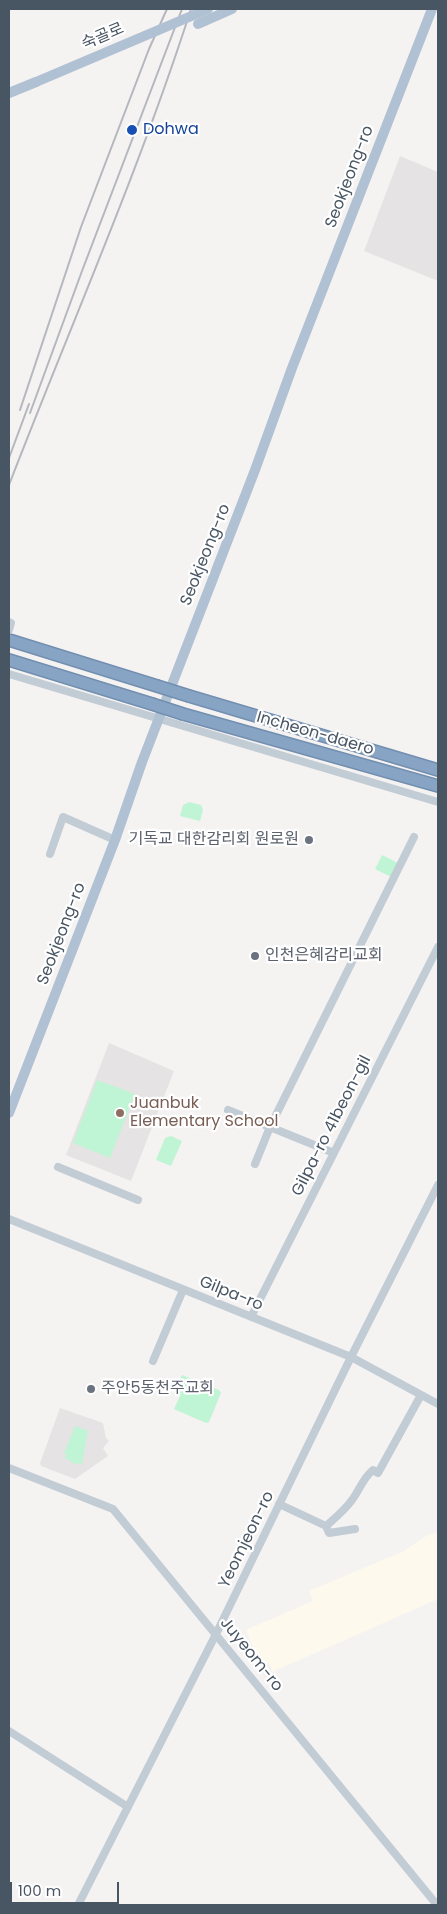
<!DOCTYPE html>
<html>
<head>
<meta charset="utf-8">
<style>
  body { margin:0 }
  #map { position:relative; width:447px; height:1914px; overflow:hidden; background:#f5f2f2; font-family:Poppins,sans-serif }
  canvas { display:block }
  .frame { position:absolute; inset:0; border:10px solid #485562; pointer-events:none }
  .scale { position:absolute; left:10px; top:1882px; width:109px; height:22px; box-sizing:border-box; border:2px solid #485562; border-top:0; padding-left:6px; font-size:15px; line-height:18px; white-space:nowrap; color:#485562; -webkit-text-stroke:4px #fff; paint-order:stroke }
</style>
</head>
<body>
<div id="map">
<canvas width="447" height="1914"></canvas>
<div class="frame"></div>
<div class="scale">100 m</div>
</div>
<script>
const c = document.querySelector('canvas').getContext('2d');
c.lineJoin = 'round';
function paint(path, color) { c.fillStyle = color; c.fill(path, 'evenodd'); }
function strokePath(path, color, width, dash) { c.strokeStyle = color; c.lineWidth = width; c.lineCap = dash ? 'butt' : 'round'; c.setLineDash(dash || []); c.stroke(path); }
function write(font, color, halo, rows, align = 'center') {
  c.font = font + ' Poppins,"Noto Sans KR",sans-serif'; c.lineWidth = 4.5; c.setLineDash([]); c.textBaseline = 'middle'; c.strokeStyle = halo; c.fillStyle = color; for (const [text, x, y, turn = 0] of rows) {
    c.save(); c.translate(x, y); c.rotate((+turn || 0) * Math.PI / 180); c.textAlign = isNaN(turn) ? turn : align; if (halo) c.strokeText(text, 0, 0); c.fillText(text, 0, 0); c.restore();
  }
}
paint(new Path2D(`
  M438,1532V1599L272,1672L270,1665L257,1656L246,1630L313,1601L309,1591L404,1551L426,1536Z`), '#fef9ed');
paint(new Path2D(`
  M400,156L438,172V281L364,251Z
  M109,1043L174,1071L131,1181L66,1155Z
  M60,1408L103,1423L106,1438L109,1441L103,1448L108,1456L75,1479L41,1466L40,1463Z`), '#e6e3e4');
paint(new Path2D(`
  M189,802L201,805L203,810L200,821L180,816L183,805Z
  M382,855L398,863L391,877L375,869Z
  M97,1080L135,1094L110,1158L73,1143Z
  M171,1136L182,1141L171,1166L156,1160L165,1138Z
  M182,1375L219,1390L221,1393L209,1422L206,1423L174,1409L180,1396L174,1394Z
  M75,1426L88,1431L82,1464L72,1463L71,1461L65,1458L67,1454H64Z`), '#bff4d4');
const highway = new Path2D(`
  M9,640L157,686
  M9,660L152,704
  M189,696L438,770
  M183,714L438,786`);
strokePath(highway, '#728fb0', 14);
strokePath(new Path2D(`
  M9,622L11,623L9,630
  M9,674L438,802
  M50,854L63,817L115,840
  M228,1110L334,1153
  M255,1164L270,1127L414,837
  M58,1167L138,1200
  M9,1219L351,1357L438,1404
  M251,1317L438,947
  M153,1361L183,1290
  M9,1468L113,1509L437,1905
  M279,1504L326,1526C335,1518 345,1510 352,1500C360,1489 363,1478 373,1470L378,1473L421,1395
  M326,1526L329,1533L355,1529
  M9,1731L128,1807
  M78,1905L216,1634L351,1357L438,1185`), '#c2ccd5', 8);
strokePath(new Path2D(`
  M198,24L232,9
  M9,93L36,82
  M9,1113L115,840L142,762L255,470L292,368L432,9`), '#b0c1d3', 10);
strokePath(highway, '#87a4c4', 11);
strokePath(new Path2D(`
  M20,410L81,227L149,49L167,9
  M30,413L82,271L182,9
  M9,458L29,404
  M9,485C70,327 139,171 191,9`), '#b4b7bd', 2);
const highwayBridge = new Path2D(`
  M157,686L189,696
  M152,704L183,714`);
strokePath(highwayBridge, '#728fb0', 14, []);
strokePath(new Path2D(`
  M36,82L208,9`), '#b0c1d3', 10);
strokePath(highwayBridge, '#87a4c4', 11);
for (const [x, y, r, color] of [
  [132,130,6,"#1a4fb4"],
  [309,840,5,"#6b7280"],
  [255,956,5,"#6b7280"],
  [120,1113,5,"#8d6e63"],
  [91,1389,5,"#6b7280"]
]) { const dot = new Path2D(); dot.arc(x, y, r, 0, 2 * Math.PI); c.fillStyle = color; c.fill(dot); strokePath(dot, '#fff', 2); }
write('16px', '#485562', '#fff', [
  ["숙골로",103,37,-23],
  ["Seokjeong-ro",350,177,-69],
  ["Seokjeong-ro",206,555,-68],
  ["Incheon-daero",315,734,16],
  ["Seokjeong-ro",62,934,-69],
  ["Gilpa-ro 41beon-gil",332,1126,-63],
  ["Gilpa-ro",231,1294,22],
  ["Yeomjeon-ro",247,1540,-64],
  ["Juyeom-ro",251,1655,51]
]);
write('16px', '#164399', '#fff', [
  ["Dohwa",143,130]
], 'left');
write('16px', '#5b616d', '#fff', [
  ["기독교 대한감리회 원로원",299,840,"right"],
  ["인천은혜감리교회",265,956],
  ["주안5동천주교회",101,1389]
], 'left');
write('16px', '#785e54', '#fff', [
  ["Juanbuk",130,1104],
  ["Elementary School",130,1122]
], 'left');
</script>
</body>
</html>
